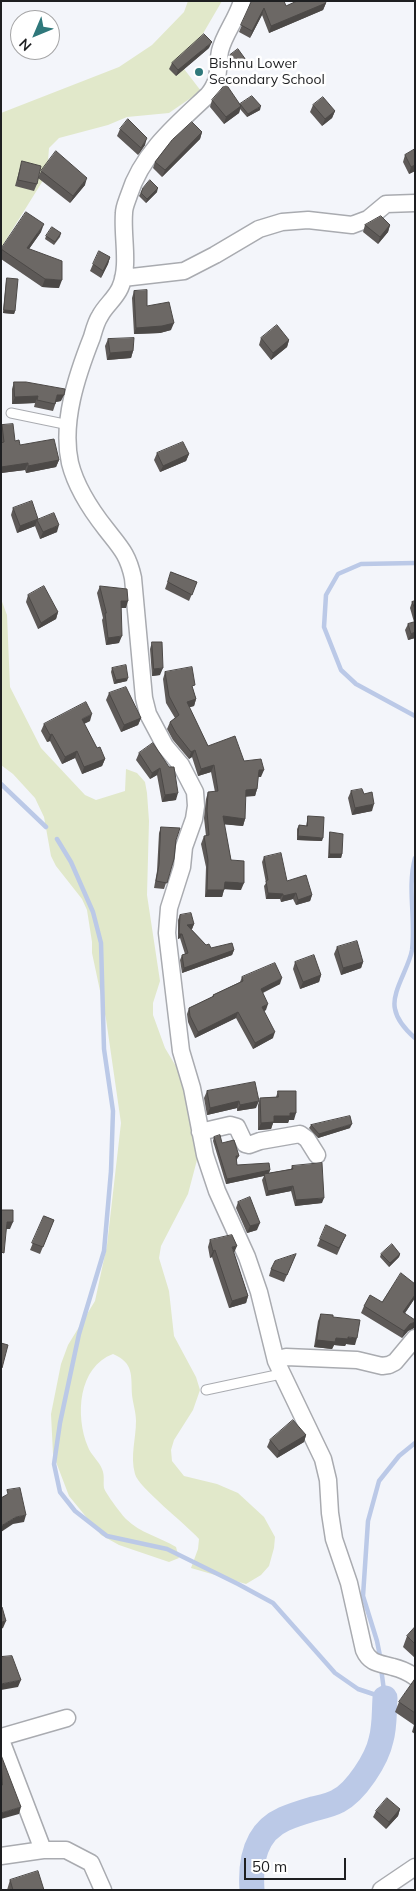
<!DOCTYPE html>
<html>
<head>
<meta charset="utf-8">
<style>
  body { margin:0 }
  #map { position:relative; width:416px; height:1891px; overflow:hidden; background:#f3f5fa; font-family:Mulish,sans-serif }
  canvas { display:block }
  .frame { position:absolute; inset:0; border:2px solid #1e1f21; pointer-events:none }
  .north { position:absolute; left:10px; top:10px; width:50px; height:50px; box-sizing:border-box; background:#fff; border:1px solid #a5a5a6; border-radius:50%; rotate:225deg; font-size:14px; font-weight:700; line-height:20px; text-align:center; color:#1e1f21 }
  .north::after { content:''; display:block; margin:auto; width:18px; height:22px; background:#2f787b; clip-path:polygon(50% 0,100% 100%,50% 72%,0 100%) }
  .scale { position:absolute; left:244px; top:1858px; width:102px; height:22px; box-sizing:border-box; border:2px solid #1e1f21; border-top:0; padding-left:6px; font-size:15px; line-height:18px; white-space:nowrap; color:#1e1f21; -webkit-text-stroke:4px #fff; paint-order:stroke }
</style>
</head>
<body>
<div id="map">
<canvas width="416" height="1891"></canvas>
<div class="frame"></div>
<div class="north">N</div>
<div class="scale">50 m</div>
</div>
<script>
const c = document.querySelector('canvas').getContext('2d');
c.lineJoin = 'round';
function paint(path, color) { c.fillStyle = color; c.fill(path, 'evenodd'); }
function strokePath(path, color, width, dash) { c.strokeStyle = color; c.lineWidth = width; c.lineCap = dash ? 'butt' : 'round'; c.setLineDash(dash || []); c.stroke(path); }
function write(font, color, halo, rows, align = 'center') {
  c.font = font + ' Mulish,sans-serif'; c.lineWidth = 5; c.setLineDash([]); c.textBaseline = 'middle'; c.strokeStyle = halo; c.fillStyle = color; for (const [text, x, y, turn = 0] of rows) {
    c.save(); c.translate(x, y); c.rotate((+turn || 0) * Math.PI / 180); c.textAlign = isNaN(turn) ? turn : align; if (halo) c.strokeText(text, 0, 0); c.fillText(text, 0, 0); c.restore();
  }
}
paint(new Path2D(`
  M188,1H222L201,37L178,61L201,91L169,113L127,117L108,125L59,138L49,148L47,174L1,248V113L119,67L152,45L184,12Z
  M1,599L7,615L10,687L41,748L85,795L96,800L125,791L126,769L137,773L145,782L147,793L149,821L147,895L160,981L153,1003V1015L165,1048L177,1068L186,1090L197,1160L188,1194L161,1246L159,1258L169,1291L174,1336L196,1377L200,1390L193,1410L174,1440L171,1450L172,1461L184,1476L217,1484L238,1493L264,1517L275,1537L274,1548L269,1566L261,1575L246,1584L191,1568L198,1549L199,1539C187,1525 138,1487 135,1474C130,1456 136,1439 136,1421C136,1412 133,1404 132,1395C131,1375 134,1363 113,1354C78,1367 75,1416 88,1447C91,1455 99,1461 102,1469C105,1476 103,1482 104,1488C106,1494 122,1515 126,1519C140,1533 160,1537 176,1547L179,1558L169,1562L119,1545L101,1535L69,1496L53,1454L51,1414L61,1364L68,1345L95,1301L107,1245L121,1123L106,1019L92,953V942L87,910L82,899L56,866L51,856L44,817L35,798L13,774L1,765Z`), '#e1e8ca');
strokePath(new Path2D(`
  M415,563L361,564L338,574L326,595L324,627L341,670L356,684L415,716
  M1,784L46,827
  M57,839L71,862L93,912L101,943L104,1049L113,1111L111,1171L104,1251L79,1334L60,1423L54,1464L60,1492L75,1511L107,1536L167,1549L238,1584L273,1603L335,1673L358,1689L385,1698L381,1668
  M415,858C407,888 416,919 412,950C409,968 391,992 395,1009C397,1020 407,1031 415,1038
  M381,1661L377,1641L363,1596L368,1521L379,1481L399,1456L415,1443`), '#bbc9e7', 4.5);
strokePath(new Path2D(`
  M252,1890C250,1861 255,1832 284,1819C293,1815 303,1812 313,1809C321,1807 331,1805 338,1801C356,1792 377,1759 381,1740C385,1726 384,1712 385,1698`), '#bbc9e7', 25);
const lane = new Path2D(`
  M11,413L69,425
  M206,1390L281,1374`);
const street = new Path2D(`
  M242,1C237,19 224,34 220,51C216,70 222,77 208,95C177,124 142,153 129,195C127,201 124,207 124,213C122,237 130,266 120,288C115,299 105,306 100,316C96,322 94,330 92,337C77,375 61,422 70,463C76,487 91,510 106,529C120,547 128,554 133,578L144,698L148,714L165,746L181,765L195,792L196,806L194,819L184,847L182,867L169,908L167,933L181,1051L192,1088L205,1155L217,1191L247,1257L259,1292L276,1361L323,1459L328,1480L330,1513L334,1539L349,1583L364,1650C370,1664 380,1663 393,1667C401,1669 408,1672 415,1677
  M123,278L184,271L215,255L259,229L282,222L308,220L352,225L368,219L386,204L415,203
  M200,1132L230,1125L237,1127L245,1144L249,1145L260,1141L300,1134L307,1139L317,1155
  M276,1361L286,1357L357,1360L382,1366L389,1365L395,1362L415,1338
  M1,1737L67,1718
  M1,1740L43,1850H66L91,1863L103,1890
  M1,1856L43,1850
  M381,1890L415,1867`);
strokePath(lane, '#a9abb0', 11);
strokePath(street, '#a9abb0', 19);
strokePath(lane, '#fff', 9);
strokePath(street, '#fff', 16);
paint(new Path2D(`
  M252,1L286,6L326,3L323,10L269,33L262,15L250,38L239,32Z
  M209,48L176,76L169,69L172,63Z
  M230,55L246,60L245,63L236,69L229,61Z
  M212,100L240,104L260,110L247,117L240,109L239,113L224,124L210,107Z
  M313,105L335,111L332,118L322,126L310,112Z
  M120,129L145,145L138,155L117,136Z
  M202,132L200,139L162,177L153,168L155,162Z
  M415,149V171L409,174L403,162L405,155Z
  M22,161L37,184L34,191L15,186Z
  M41,171L85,185L70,203L38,178Z
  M143,188L157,192L146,203L139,196Z
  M365,225H390L388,232L378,244L363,232Z
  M41,232L29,249L59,288L42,287L1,259V248Z
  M61,233L60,237L54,245L45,239L46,236Z
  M110,257L108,264L101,278L90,271L93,264Z
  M7,278L15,311L14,314L3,313L6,282Z
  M134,291L147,306L171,330L160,333L134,334L132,298Z
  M261,338L289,340L287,347L271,360L259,345Z
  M108,339L133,351L131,358L107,360L105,346Z
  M14,382L61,401L56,402L53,411L34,407L35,403L12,404V389Z
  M2,425L15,441L20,445L59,460L56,467L26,473L25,470L1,473V427Z
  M157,453L189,454L186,461L160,472L154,460Z
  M13,508L38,519L57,532L40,539L35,526L17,533L11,515Z
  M171,572L197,582L189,601L165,589Z
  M100,586L126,608H121L119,643L106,645L102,620L103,618L97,593Z
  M28,595L58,612L56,619L38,629L26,602Z
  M415,601V638L408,640L405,630L408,624L414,622L410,608L412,602Z
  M152,642L160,675L152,676L150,649Z
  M112,668L127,681L114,684L111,672Z
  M165,672L193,689L196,699L194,706L189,707L208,746L244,761L261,777H258L257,789L255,796H245V819L243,826L224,824L231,860L241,890L224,889L222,897H205L206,867L201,844L204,836H206L204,818L206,799L208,792H215L211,772L198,776L192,757L189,759L173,740L167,729L170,722L175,718L166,703L163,679Z
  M109,693L141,718L138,725L121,732L106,700Z
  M90,721L84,724L97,748L105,759L102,766L82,774L75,758L62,764L50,741L47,742L41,731L44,724Z
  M139,753L169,767L176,800L162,802L157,775L150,779L136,760Z
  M351,791L364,794L372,811L352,815L348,798Z
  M308,816L322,841L297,840V829L299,825L306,826Z
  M161,827L176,840L174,859L164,889L154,888L157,871L159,833Z
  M330,832L342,854L341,858H328L329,836Z
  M264,857L287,881L312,895L310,901L296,905L293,899L281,902L280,899H266L264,886L266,883L262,862Z
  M180,915L194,924L192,929H191L206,945L211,948L234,950L232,955L182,973L180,960L182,955L185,954L180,938L178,939V920Z
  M337,947L363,962L361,968L341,975L334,954Z
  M295,962L321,975L319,982L300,989L293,969Z
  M242,977L280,984L263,993L266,1010L264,1011L273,1038L253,1049L236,1018L195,1038L188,1022L187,1014L189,1008L212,997L213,995L240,982Z
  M255,1082L256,1108L237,1111V1108L207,1115L204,1098L207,1091Z
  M278,1091L294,1120H289L288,1123H273L271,1129L258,1130V1105L260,1098L276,1097Z
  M311,1125L350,1128L318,1138L309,1128Z
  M214,1137L239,1156L236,1161L237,1165L270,1170L269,1173L291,1169L292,1166L322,1203L295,1206L291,1191L266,1196L262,1180L264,1176L226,1184L213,1141Z
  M238,1202L257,1230L247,1233L236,1208Z
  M44,1216L54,1220L40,1254L30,1250Z
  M346,1235L337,1255L317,1246L320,1239Z
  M210,1240L234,1253L248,1296L246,1303L229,1308L212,1257L210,1258L208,1247Z
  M381,1254H400L399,1257L389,1267L380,1257Z
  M293,1261L284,1282L269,1276L271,1269Z
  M415,1284V1298L405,1313L414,1328L408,1331L402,1338L361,1313L364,1306L382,1302Z
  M321,1314L333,1317L355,1345L346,1344L345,1346L334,1345L332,1349L314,1347L318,1321Z
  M306,1435L304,1442L277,1458L267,1447L270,1440Z
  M415,1627V1658L403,1647L407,1636Z
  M415,1679V1734L412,1732L414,1725L395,1712L399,1702Z
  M400,1809L398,1816L386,1829L373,1817L376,1811Z
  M10,1880L44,1890H7Z`), '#5d5957');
paint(new Path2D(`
  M326,3L323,10L269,33L271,26Z
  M264,8L262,15L250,38L252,31Z
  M212,42L209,48L176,76L178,70Z
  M246,60L245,63L236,69L237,66Z
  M241,106L239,113L224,124L226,117Z
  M261,106L260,110L247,117L248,114Z
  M335,111L332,118L322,126L325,119Z
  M202,132L200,139L162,177L165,170Z
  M147,138L145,145L138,155L141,148Z
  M415,165V171L409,174L411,167Z
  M87,178L85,185L70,203L73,196Z
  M158,188L157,192L146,203L147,199Z
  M44,224L41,232L24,256L27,248Z
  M390,225L388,232L378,244L380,237Z
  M110,257L108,264L101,278L103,271Z
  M45,279L62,280L59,288L42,287Z
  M4,310L15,311L14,314L3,313Z
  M174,323L171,330L160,333L134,334L136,328Z
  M289,340L287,347L271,360L273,353Z
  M133,351L131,358L107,360L110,353Z
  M57,395H64L61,401L55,402Z
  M38,396L35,403L12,404L15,397Z
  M189,454L186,461L160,472L163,466Z
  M59,460L56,467L26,473L28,466Z
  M28,463L25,470L1,473V467Z
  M37,520L35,526L17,533L20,526Z
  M59,525L57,532L40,539L43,532Z
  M121,601H128L126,608H118Z
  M58,612L56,619L38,629L41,623Z
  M415,632V638L408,640L411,634Z
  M122,636L119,643L106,645L108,638Z
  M163,668L160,675L152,676L154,669Z
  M128,678L127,681L114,684L116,680Z
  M196,699L194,706L184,709L187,702Z
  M92,714L90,721L79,726L82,719Z
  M141,718L138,725L121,732L124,725Z
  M52,734L50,741L47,742L50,735Z
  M195,750L192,757L189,759L191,752Z
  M77,751L75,758L62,764L65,757Z
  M105,759L102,766L82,774L84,767Z
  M214,765L211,772L198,776L201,769Z
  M160,768L157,775L150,779L152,773Z
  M259,770H264L261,777H256Z
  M257,789L255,796L243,797L246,790Z
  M178,793L176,800L162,802L165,795Z
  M374,804L372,811L352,815L355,808Z
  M223,816L245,819L243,826L220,824Z
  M298,836L323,838L322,841L297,840Z
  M330,854H342L341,858H328Z
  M225,882L244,883L241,890L222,889Z
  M207,890H224L222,897H205Z
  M268,893L283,894L280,899H266Z
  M296,893L293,899L281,902L283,896Z
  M312,895L310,901L296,905L298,900Z
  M194,924L192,929L186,930L187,925Z
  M179,934H182L180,938L178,939Z
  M234,950L232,955L182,973L184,968Z
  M363,962L361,968L341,975L343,968Z
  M321,975L319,982L300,989L303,982Z
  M282,978L280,984L259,994L261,989Z
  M268,1004L266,1010L260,1013L262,1007Z
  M238,1012L236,1018L195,1038L198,1032Z
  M275,1032L273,1038L253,1049L255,1043Z
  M239,1101L237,1108L207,1115L210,1108Z
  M259,1101L256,1108L237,1111L240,1105Z
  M290,1113H296L294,1120H289L288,1123H273L271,1129L258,1130L261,1123L274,1116Z
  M352,1124L350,1128L318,1138L319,1134Z
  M270,1170L268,1175L226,1184L227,1179Z
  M293,1186L291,1191L266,1196L268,1191Z
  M324,1198L322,1203L295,1206L296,1200Z
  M7,1222H13L10,1229H5Z
  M260,1223L257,1230L247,1233L250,1226Z
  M237,1246L234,1253L232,1247Z
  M215,1250L212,1257L210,1258L213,1251Z
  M400,1254L399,1257L389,1267L390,1263Z
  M415,1295V1298L401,1319L403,1312Z
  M248,1296L246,1303L229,1308L232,1301Z
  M415,1322L414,1328L408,1331L402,1338L404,1331L410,1324Z
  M348,1337L357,1338L355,1345L346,1344L345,1346L334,1345L332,1349L314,1347L317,1340Z
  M306,1435L304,1442L277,1458L279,1451Z
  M26,1515L24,1522L13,1524L1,1532V1526L16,1517Z
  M6,1621L3,1628L1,1629V1622Z
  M21,1680L18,1687L1,1690V1684Z
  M21,1807L19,1814L1,1819V1813Z
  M400,1809L398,1816L386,1829L389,1822Z`), '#4c4947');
const building = new Path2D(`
  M252,1H284L286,6L297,1H325L326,3L271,26L264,8L252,31L241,25Z
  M204,34L212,42L178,70L172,63Z
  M238,49L246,60L237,66L230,57V55Z
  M226,84L241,106L226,117L212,100Z
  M252,96L261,106L248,114L240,104Z
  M323,97L335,111L325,119L313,105Z
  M128,119L147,138L141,148L120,129Z
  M192,122L202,132L165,170L155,162L172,140Z
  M415,149V165L411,167L405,155Z
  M56,151L87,178L73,196L41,171Z
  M22,161L41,166L37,184L18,180Z
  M150,180L158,188L147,199L141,193L143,188Z
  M26,212L44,224L27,248L62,261V280L45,279L1,249Z
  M381,216L390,225L380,237L365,225Z
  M52,227L61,233L55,242L46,236Z
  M99,251L110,257L103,271L93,264Z
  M7,278L18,279L15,311L4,310Z
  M147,290V306L169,302L174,323L162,326L136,328L134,291Z
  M277,325L289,340L273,353L261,338Z
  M134,338L133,351L110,353L108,339Z
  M14,382H26L65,389L64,395H57L55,404L37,400L38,396L15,397Z
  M13,424L15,441L19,440L20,445L54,439L59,460L28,466V463L1,467V443L4,442L2,425Z
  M183,442L189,454L163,466L157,453Z
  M32,501L38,519L20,526L13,508Z
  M54,513L59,525L43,532L37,520Z
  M171,572L197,582L192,595L168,582Z
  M44,586L58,612L41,623L28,595Z
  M100,586L127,589L128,601H121L122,636L108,638L105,613H106Z
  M415,601V609L412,602Z
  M415,622V632L411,634L408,624Z
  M152,642H162L163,668L154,669Z
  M126,665L128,678L116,680L112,668Z
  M192,667L195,685L192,686L196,699L187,702L208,746L235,736L244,761L261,759L264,770H259L257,789L246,790L245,819L223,816L231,860L244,861V883L225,882L224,890H207L208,860L204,836L209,835L207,811L208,792L218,791L214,765L201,769L195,750L191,752L176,733L170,722L179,715L169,696L165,672Z
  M126,687L141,718L124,725L109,693Z
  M86,702L92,714L82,719L97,748L100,747L105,759L84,767L77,751L65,757L52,734L50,735L44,724Z
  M153,743L169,767H174L178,793L165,795L160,768L152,773L139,753Z
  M362,789L364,794L372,792L374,804L355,808L351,791Z
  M308,816L324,817L323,838L298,836L299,825L307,826Z
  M161,827L180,828L176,840L174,859L167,883L156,881L159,865Z
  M330,832L343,834L342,854H330Z
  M281,853L287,881L306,875L312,895L298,900L296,893L283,896V894L268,893L266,881L268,880L264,857Z
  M191,913L194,924L187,925L206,945L209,944L211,948L232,943L234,950L184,968L182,955L188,953L182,934H179L180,915Z
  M357,941L363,962L343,968L337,947Z
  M314,955L321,975L303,982L295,962Z
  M275,963L282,978L261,989L268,1004L262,1007L275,1032L255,1043L238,1012L198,1032L190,1016L189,1008L214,996L213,995L243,981L242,977Z
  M255,1082L259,1101L240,1105L239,1101L210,1108L207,1091Z
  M278,1091H296V1113H290V1116H274V1122L261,1123L260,1098L278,1097Z
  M350,1116L352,1124L319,1134L311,1125Z
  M220,1135L222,1143L234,1140L239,1156H236L237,1165L269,1163L270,1170L227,1179L214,1137Z
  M322,1163L324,1198L296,1200L293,1186L268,1191L264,1174L293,1169L292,1166Z
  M250,1197L260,1223L250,1226L238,1202Z
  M1,1210H13V1222H7L4,1253L1,1252Z
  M44,1216L54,1220L43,1247L32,1243Z
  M326,1225L346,1235L339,1248L320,1239Z
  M232,1235L237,1246L232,1247L248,1296L232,1301L215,1250L213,1251L210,1240Z
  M392,1244L400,1254L390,1263L381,1254Z
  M296,1254L287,1275L271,1269L275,1261Z
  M401,1273L415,1284V1295L403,1312L415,1320V1322L410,1324L404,1331L364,1306L370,1295L382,1302Z
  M321,1314L333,1315V1317L360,1320L357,1338L348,1337V1339L336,1338L335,1342L317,1340Z
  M1,1343L8,1345L2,1368H1Z
  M293,1420L306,1435L279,1451L270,1440Z
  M20,1488L26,1515L16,1517L1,1526V1498L8,1494L7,1490Z
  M1,1607H2L6,1621L1,1622Z
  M415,1627V1644L407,1636Z
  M12,1656L21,1680L1,1684V1657Z
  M415,1679V1713L399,1702Z
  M1,1755L21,1807L1,1813V1785H2Z
  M387,1798L400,1809L389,1822L376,1811Z
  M38,1871L44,1890H13L10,1880Z`);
paint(building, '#6c6865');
strokePath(building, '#4c4947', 1);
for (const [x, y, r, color] of [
  [199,72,5,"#2f787b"]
]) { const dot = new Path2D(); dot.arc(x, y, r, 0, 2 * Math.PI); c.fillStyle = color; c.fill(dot); strokePath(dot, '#fff', 2); }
write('14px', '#1e1f21', '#fff', [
  ["Bishnu Lower",209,64],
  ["Secondary School",209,80]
], 'left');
</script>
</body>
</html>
